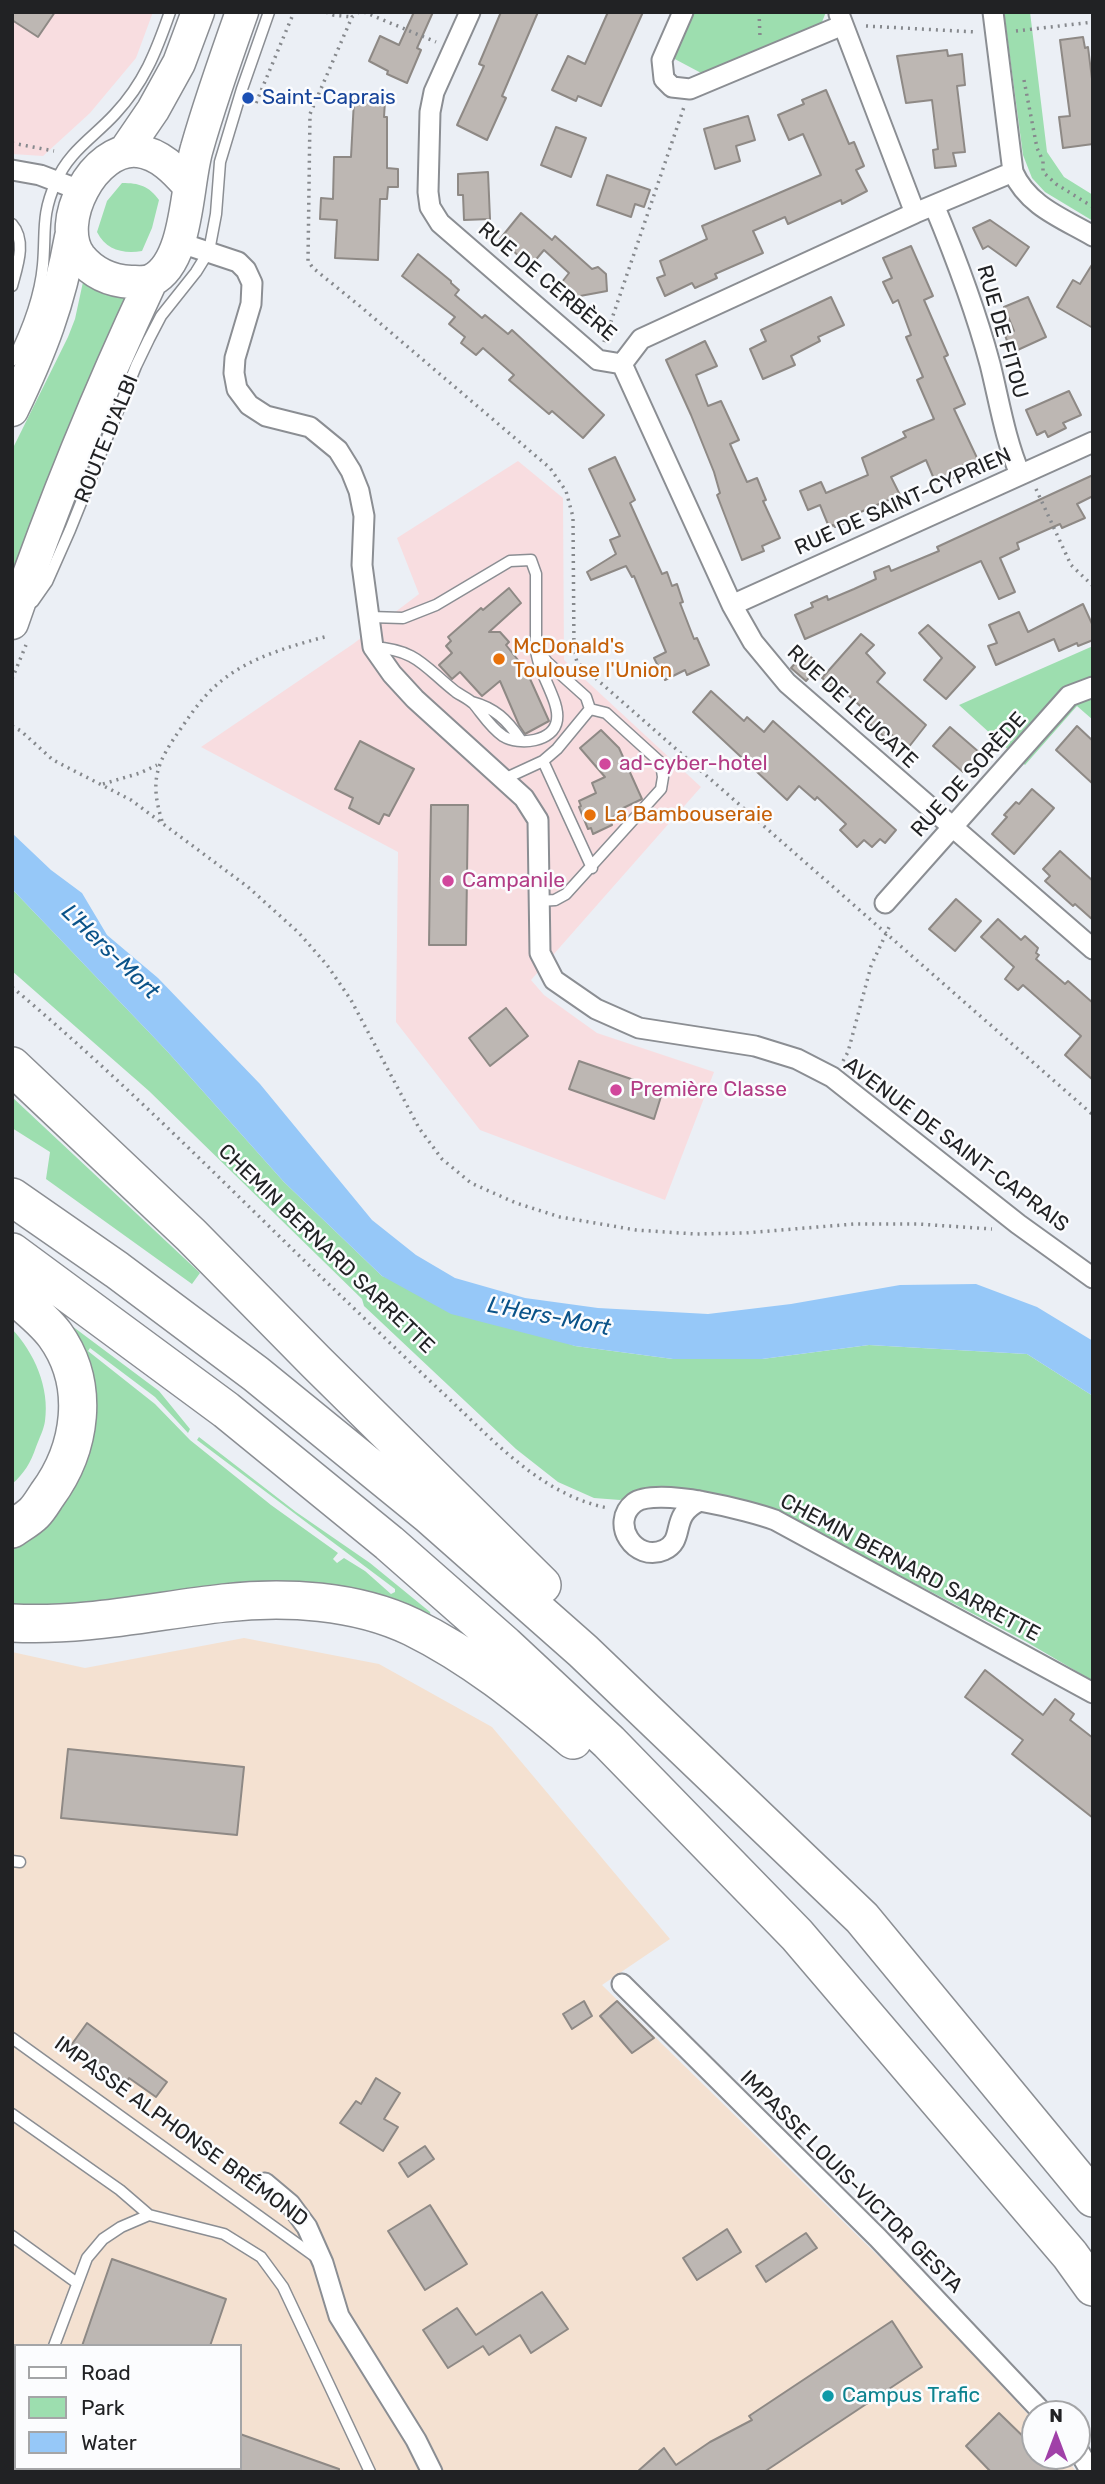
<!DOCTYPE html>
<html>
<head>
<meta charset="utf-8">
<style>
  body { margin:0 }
  #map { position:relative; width:1105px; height:2484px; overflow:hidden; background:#ebeff5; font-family:Rubik,sans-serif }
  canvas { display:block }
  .frame { position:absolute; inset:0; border:14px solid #212224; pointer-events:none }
  .legend { position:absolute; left:14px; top:2344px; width:228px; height:126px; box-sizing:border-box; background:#fbfcfe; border:2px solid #a4a5a7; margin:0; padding:9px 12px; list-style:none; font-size:21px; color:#212224 }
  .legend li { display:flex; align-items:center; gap:14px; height:35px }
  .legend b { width:35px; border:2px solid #a4a5a7 }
  .north { position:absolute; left:1021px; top:2400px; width:70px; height:70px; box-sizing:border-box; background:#fbfcfe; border:2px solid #a4a5a7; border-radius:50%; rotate:0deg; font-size:19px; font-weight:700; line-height:28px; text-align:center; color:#212224 }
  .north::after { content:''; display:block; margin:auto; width:24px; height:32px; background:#a040a8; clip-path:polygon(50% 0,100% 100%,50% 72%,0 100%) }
</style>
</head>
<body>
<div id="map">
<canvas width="1105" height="2484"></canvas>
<div class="frame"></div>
<ul class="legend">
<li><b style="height:9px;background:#fff"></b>Road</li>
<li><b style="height:19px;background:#9ddeaf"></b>Park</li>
<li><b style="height:19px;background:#96c8f8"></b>Water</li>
</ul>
<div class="north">N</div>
</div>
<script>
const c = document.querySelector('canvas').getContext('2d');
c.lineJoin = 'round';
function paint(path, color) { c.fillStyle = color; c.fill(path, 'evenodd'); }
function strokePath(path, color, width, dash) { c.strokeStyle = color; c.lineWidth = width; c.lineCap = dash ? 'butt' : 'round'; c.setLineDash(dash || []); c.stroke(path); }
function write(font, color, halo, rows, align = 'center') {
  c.font = font + ' Rubik,sans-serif'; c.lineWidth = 5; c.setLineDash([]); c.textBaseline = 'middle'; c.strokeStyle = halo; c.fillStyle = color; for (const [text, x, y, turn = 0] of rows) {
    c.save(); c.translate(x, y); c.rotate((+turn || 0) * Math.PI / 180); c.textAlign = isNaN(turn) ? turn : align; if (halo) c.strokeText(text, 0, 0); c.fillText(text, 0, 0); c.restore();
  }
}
paint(new Path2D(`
  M12,12H153L136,58L90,113L43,156L12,154Z
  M518,461L563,498L564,660L701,787L531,980L544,995L597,1033L714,1072L665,1200L480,1130L396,1022L398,852L201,747L353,644L419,594L397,538Z`), '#f8dde0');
paint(new Path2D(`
  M244,1638L379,1664L492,1727L670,1939L602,1985L918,2295L1035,2422V2456H1066L1076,2472H12V1652L85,1668ZM16,2346H240V2468H16Z`), '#f4e1d1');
paint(new Path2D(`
  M692,12H826L820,27L703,74L671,57Z
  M1004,12H1030L1047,152L1064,177L1093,195V221L1045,192L1032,178L1023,155Z
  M122,183C139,183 149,186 159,200L152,228L142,251C123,254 106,250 97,232L107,201Z
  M83,282L107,294L127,298L93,369L12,573V450L68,337L75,319Z
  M1093,646V720L1077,706L1025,765L959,705Z
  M12,889L167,1051L284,1182L382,1276L575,1346L673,1359H762L869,1345L1027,1354L1093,1396V1681L1025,1641L811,1529L737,1498L704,1491L663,1489L638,1491L620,1500L594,1498L558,1482L516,1449L364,1306L362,1299L149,1091L12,971Z
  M12,1097L200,1273L192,1284L46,1179L50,1152L12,1128Z
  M68,1323L159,1391L190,1429L188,1433L155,1397L90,1348L88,1351L155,1404L190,1440L271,1505L338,1553L333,1559L337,1563L344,1558L365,1571L391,1594L395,1592V1589L197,1440L199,1437L296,1512L370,1563L430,1612L431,1617L196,1593L12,1609V1550L36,1533L58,1511L74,1488L88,1459L95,1417Z
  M12,1329C34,1352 50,1388 45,1421C44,1429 39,1439 36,1447C31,1462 24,1474 12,1484Z`), '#9ddeaf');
paint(new Path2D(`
  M12,833L51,870L82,893L107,935L158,978L260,1084L372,1220L416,1255L455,1278L525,1298L598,1308L708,1314L791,1304L900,1285L976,1284L1037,1307L1093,1341V1396L1027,1354L869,1345L762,1359H673L575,1346L451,1314L382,1276L284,1182L167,1051L12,889Z`), '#96c8f8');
const building = new Path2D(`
  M12,12H55L38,37L12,20Z
  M414,12H433L417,48L421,50L407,83L387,74L388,71L369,61L380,36L399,45Z
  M501,12H538L502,96L506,98L487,140L457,125L484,66L479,64Z
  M608,12H643L601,106L578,96L576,101L552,90L568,56L585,64Z
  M1083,37L1085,48L1088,47L1093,87V144L1063,148L1059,117L1070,116L1060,40Z
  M947,50L948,56L962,54L965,85L957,86L965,152L953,153L956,166L935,168L933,150L938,149L932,100L906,103L897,56Z
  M826,90L849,144L854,142L864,166L856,170L867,191L842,204L841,200L788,224L785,217L753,231L763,253L715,274L717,278L695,288L692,283L665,296L657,278L665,275L660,261L707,239L702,226L821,175L803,134L789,140L778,115L804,104L802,100Z
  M354,100L385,101L384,117H387V168L398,169V187H388L387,199H380L378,260L335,258L337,220L320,219L321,198L333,199L334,157H351Z
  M748,116L755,140L736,146L740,161L715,169L704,129Z
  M556,127L586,138L571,177L541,165Z
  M488,172L490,219L464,220L463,195H458V174Z
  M607,175L650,190L644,207L635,204L631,217L597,205Z
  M521,213L552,240L555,236L592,269L598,267L606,274L607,291L580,296L573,305L555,291L569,273L544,250L533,263L523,255L521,258L500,239Z
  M990,220L1029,247L1016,266L988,246L983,249L973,228Z
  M911,246L933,296L924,300L948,355L944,357L965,404L954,409L978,460L962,466L964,473L946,481L944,475L934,479L926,460L891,477L900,495L849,517L850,521L835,527L833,525L829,527L820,505L808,510L800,491L821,482L826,493L868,475L862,458L906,437L903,432L934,419L917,380L923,377L906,337L911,335L898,300L893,303L883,282L892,278L883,258Z
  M418,254L451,281V283L459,290L455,295L482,318L485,315L508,334L512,330L604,415L583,438L552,411L549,414L509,380L514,375L483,348L476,355L461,343L465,337L449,324L455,317L402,276Z
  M1093,263V328L1057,307L1073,280L1080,284Z
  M831,297L844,325L818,337L820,341L791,356L795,365L763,379L750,349L766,341L761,330Z
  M1028,297L1046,337L1011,353L1005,335L1014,331L1004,307Z
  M705,341L717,366L696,375L708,406L721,401L739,440L730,444L747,482L757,478L766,500L763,501L780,538L762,546L764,551L742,560L717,495L720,493L714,472L691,415L666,360Z
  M1069,391L1081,415L1063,423L1066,428L1048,437L1045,431L1037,435L1026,410Z
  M615,457L635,500L630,503L662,574L667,572L672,586L677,584L683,602L680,603L694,639L697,638L709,665L687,675L685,670L665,680L654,658L666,652L634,576L632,577L626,566L591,580L587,572L616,554L610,540L620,536L589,469Z
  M1093,475V496L1077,504L1085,518L1062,528L1060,524L1017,543L1019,549L1000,558L1015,592L999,599L981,561L805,639L795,615L813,607L811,603L827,596L828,600L854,589L876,579L874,572L889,566L891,571L939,551L937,547Z
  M509,588L521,603L489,632H500L509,642L506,645L526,670L549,721L525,734L519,725L500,681L482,696L460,672L452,679L439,665L452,653L446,646L451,641L448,637L481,608L483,610Z
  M1083,604L1093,626V640L1078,646L1077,643L1059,651L1054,639L996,665L988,646L997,643L989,625L1019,612L1028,632Z
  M928,625L975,667L946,699L924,680L942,658L919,633Z
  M861,634L874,645L866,653L885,673L877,682L926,725L908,748L892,735L888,740L869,723L873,718L842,689L839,692L822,678Z
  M805,652L820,665L806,681L791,668Z
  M711,691L744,721L747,717L764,732L773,721L896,830L885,843L880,839L872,847L864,840L857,847L840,830L846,824L817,797L815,800L799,786L787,800L693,712Z
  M1077,726L1093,741V784L1056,750Z
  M950,727L980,753L963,772L933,746Z
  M601,730L619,748L642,799L617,811L618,815L610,818L612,825L593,834L591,828L588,829L579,807L581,806L579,801L596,793L592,783L605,777L580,748Z
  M360,741L414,769L389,816L384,814L379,824L349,808L353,798L335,789Z
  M1032,789L1054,808L1014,854L992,834L1007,817L1004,815L1016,802L1019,804Z
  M431,805H468L466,945H429Z
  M1060,851L1093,881V920L1075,904L1073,906L1045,881L1050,876L1043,869Z
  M956,899L981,921L955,951L929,929Z
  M998,919L1021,940L1025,936L1038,948L1036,953L1039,955L1036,959L1065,984L1068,981L1093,1003V1080L1065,1055L1081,1036L1023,985L1018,990L1005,979L1014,967L981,937Z
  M506,1008L528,1036L490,1066L469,1038Z
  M579,1061L663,1090L654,1119L569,1089Z
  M985,1670L1043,1715L1055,1699L1074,1714L1070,1720L1093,1738V1818L1012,1754L1023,1740L965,1697Z
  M68,1749L244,1767L237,1835L61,1818Z
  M584,2001L592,2016L572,2029L563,2014Z
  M617,2001L654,2038L632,2053L600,2016Z
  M87,2023L167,2082L156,2097L129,2078L121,2090L67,2051Z
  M376,2078L400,2093L384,2119L398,2127L383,2151L340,2123L356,2101L361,2104Z
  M425,2146L434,2159L408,2177L399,2163Z
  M430,2205L467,2264L425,2290L388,2231Z
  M727,2229L741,2252L697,2280L683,2258Z
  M806,2233L817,2248L766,2282L756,2266Z
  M112,2259L226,2299L210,2346H82Z
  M542,2292L568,2329L531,2353L520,2335L489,2355L483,2346L448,2368L423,2330L457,2308L476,2335Z
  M892,2321L922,2367L764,2472H637L664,2448L676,2465L710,2442L752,2420L749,2416Z
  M999,2413L1035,2448V2456H1043L1059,2472H991L966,2446Z
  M240,2434L339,2469V2472H240Z`);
paint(building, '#bdb7b3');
strokePath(building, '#8e8985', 2);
const service = new Path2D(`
  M12,224C27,241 17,267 12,286
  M12,361C27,331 40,299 43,265C46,231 41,215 56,182C68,152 94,137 115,114C144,83 156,52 170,12
  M33,602L47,582L70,530L136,366L149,339L161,316L196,272L209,251L216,214L220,162L242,89L269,12
  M370,617L403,618L436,605L510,561L531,560L536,574V647L547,662L586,697L590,709L557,749L543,761L504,779
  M373,647C418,650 424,667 456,692C462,696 469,699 474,704C483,715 491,728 503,736C519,746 554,742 557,720C560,700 537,672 536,648
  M472,702C495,708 507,720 520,739
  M543,761L592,868
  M540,901L555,900L566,894L661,789L663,777L661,763L606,713L590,709
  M12,1861L20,1862
  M12,2038L317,2258
  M12,2114L120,2190L149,2215
  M12,2236L77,2283
  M54,2346L87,2258L103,2239L121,2227L149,2215L224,2234L261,2257L283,2287L370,2472
  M12,2389L16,2392
  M12,2459L16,2450`);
const minor = new Path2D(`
  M470,12L434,92L430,112L428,192L430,207L440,223L598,360L622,364L641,339L915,213L1013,172
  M683,12L662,60L664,79L672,87L690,89L843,25
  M993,12L1013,172C1028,206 1062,218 1093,236
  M839,14L915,213
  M12,170L40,175L82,191
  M934,205C956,258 975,308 990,364C999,400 1005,439 1020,474
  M178,242L238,262L246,270L252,283L251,304L235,358L234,373L237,389L249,405L266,416L310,427L338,450L351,471L359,491L364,516L362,565L373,647L392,674L415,699L524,798L538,820L540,953L554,980L596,1009L639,1028L755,1046L797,1059L832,1077L1018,1224L1093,1278
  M622,364L732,605L753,642L787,683L1093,949
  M732,605L1093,442
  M885,903L1069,696L1093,687
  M700,1501C668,1516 687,1539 664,1550C635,1563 609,1523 634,1503C656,1486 750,1511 775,1520L1093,1693
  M622,1984L878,2238L1044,2414
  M265,2183L290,2204L307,2227L323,2263L339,2316L416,2440L432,2472
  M1077,2448L1091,2472`);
const primary = new Path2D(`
  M125,151L153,110L179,63L198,12
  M189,186C175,170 160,154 138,151C94,146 54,223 80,257C93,273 111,281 131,282C137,282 146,283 152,280C189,261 186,183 197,148C210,102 226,57 242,12
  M12,410C41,350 59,303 71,237
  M12,623C52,506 99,392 151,281`);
const motorway = new Path2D(`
  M12,1066L191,1235L316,1362L542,1585
  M12,1197L117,1270L256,1374L429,1515L583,1651L862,1918L1093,2198
  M12,1252L226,1410L389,1543L505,1645L609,1742L797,1935L1070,2255L1093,2287
  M12,1294C26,1306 44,1320 55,1335C91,1385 81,1449 47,1495C43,1501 39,1508 34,1513C28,1519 19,1524 12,1529
  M12,1623C84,1627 153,1611 224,1603C285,1596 356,1600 412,1627C471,1656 523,1698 573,1740`);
strokePath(service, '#8b8e93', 13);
strokePath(minor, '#8b8e93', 23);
strokePath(primary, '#8b8e93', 35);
strokePath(motorway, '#8b8e93', 40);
strokePath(new Path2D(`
  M326,12L333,15L352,17
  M359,12L352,17L310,114L308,261L313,268L361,307L550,468L566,491L573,517L574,651L577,662L1093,1115
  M364,12L436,42
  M759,12L760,37
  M866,26L977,32
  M1016,31L1093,22
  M1024,80L1037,148L1043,161V172L1056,184L1093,207
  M256,103L294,12
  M12,143L54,151
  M604,342L684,107
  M1036,489L1071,565L1093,586
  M12,679L26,645
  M12,726L21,731L53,760L131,800L248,887L299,933L327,965L351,1000L419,1128L442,1159L471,1183L516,1203L560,1217L636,1230L695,1234L745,1233L854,1224H918L992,1229
  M103,784L140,773L157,765
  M162,821C149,779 157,762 182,727C193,711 205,694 220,682C250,657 291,646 328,636
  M12,987C119,1077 218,1177 318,1274C360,1314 402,1355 445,1395C492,1439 541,1495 608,1508
  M843,1061L848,1052L871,966L891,923`), '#86898d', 3.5, [2, 5]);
strokePath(service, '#fff', 10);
strokePath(minor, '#fff', 19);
strokePath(primary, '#fff', 32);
strokePath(motorway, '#fff', 37);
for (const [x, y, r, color] of [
  [248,98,7,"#1a4fb4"],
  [499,659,7,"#e8710a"],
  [605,764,7,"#d1479c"],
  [590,815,7,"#e8710a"],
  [448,881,7,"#d1479c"],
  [616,1090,7,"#d1479c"],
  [828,2396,7,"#0f9aa8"]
]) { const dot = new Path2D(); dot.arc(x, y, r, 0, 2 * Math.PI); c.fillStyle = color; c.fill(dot); strokePath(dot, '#fbfcfe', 2.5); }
write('21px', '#164399', '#fbfcfe', [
  ["Saint-Caprais",262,98]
], 'left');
write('21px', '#212224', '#fbfcfe', [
  ["RUE DE CERBÈRE",547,282,40],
  ["RUE DE FITOU",1002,332,74],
  ["ROUTE D'ALBI",107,439,-68],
  ["RUE DE SAINT-CYPRIEN",903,502,-24],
  ["RUE DE LEUCATE",852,707,43],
  ["RUE DE SORÈDE",969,775,-48],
  ["AVENUE DE SAINT-CAPRAIS",956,1145,37],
  ["CHEMIN BERNARD SARRETTE",326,1249,44],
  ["CHEMIN BERNARD SARRETTE",910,1568,28],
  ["IMPASSE ALPHONSE BRÉMOND",181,2132,36],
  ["IMPASSE LOUIS-VICTOR GESTA",851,2182,45]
]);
write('21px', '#c56008', '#fbfcfe', [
  ["McDonald's",513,647],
  ["Toulouse l'Union",513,671],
  ["La Bambouseraie",604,815]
], 'left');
write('21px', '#b23c85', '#fbfcfe', [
  ["ad-cyber-hotel",619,764],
  ["Campanile",462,881],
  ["Première Classe",630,1090]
], 'left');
write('21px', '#0d838f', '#fbfcfe', [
  ["Campus Trafic",842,2396]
], 'left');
write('italic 23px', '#0a5389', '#fbfcfe', [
  ["L'Hers-Mort",110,952,44],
  ["L'Hers-Mort",549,1317,11]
]);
</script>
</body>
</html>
